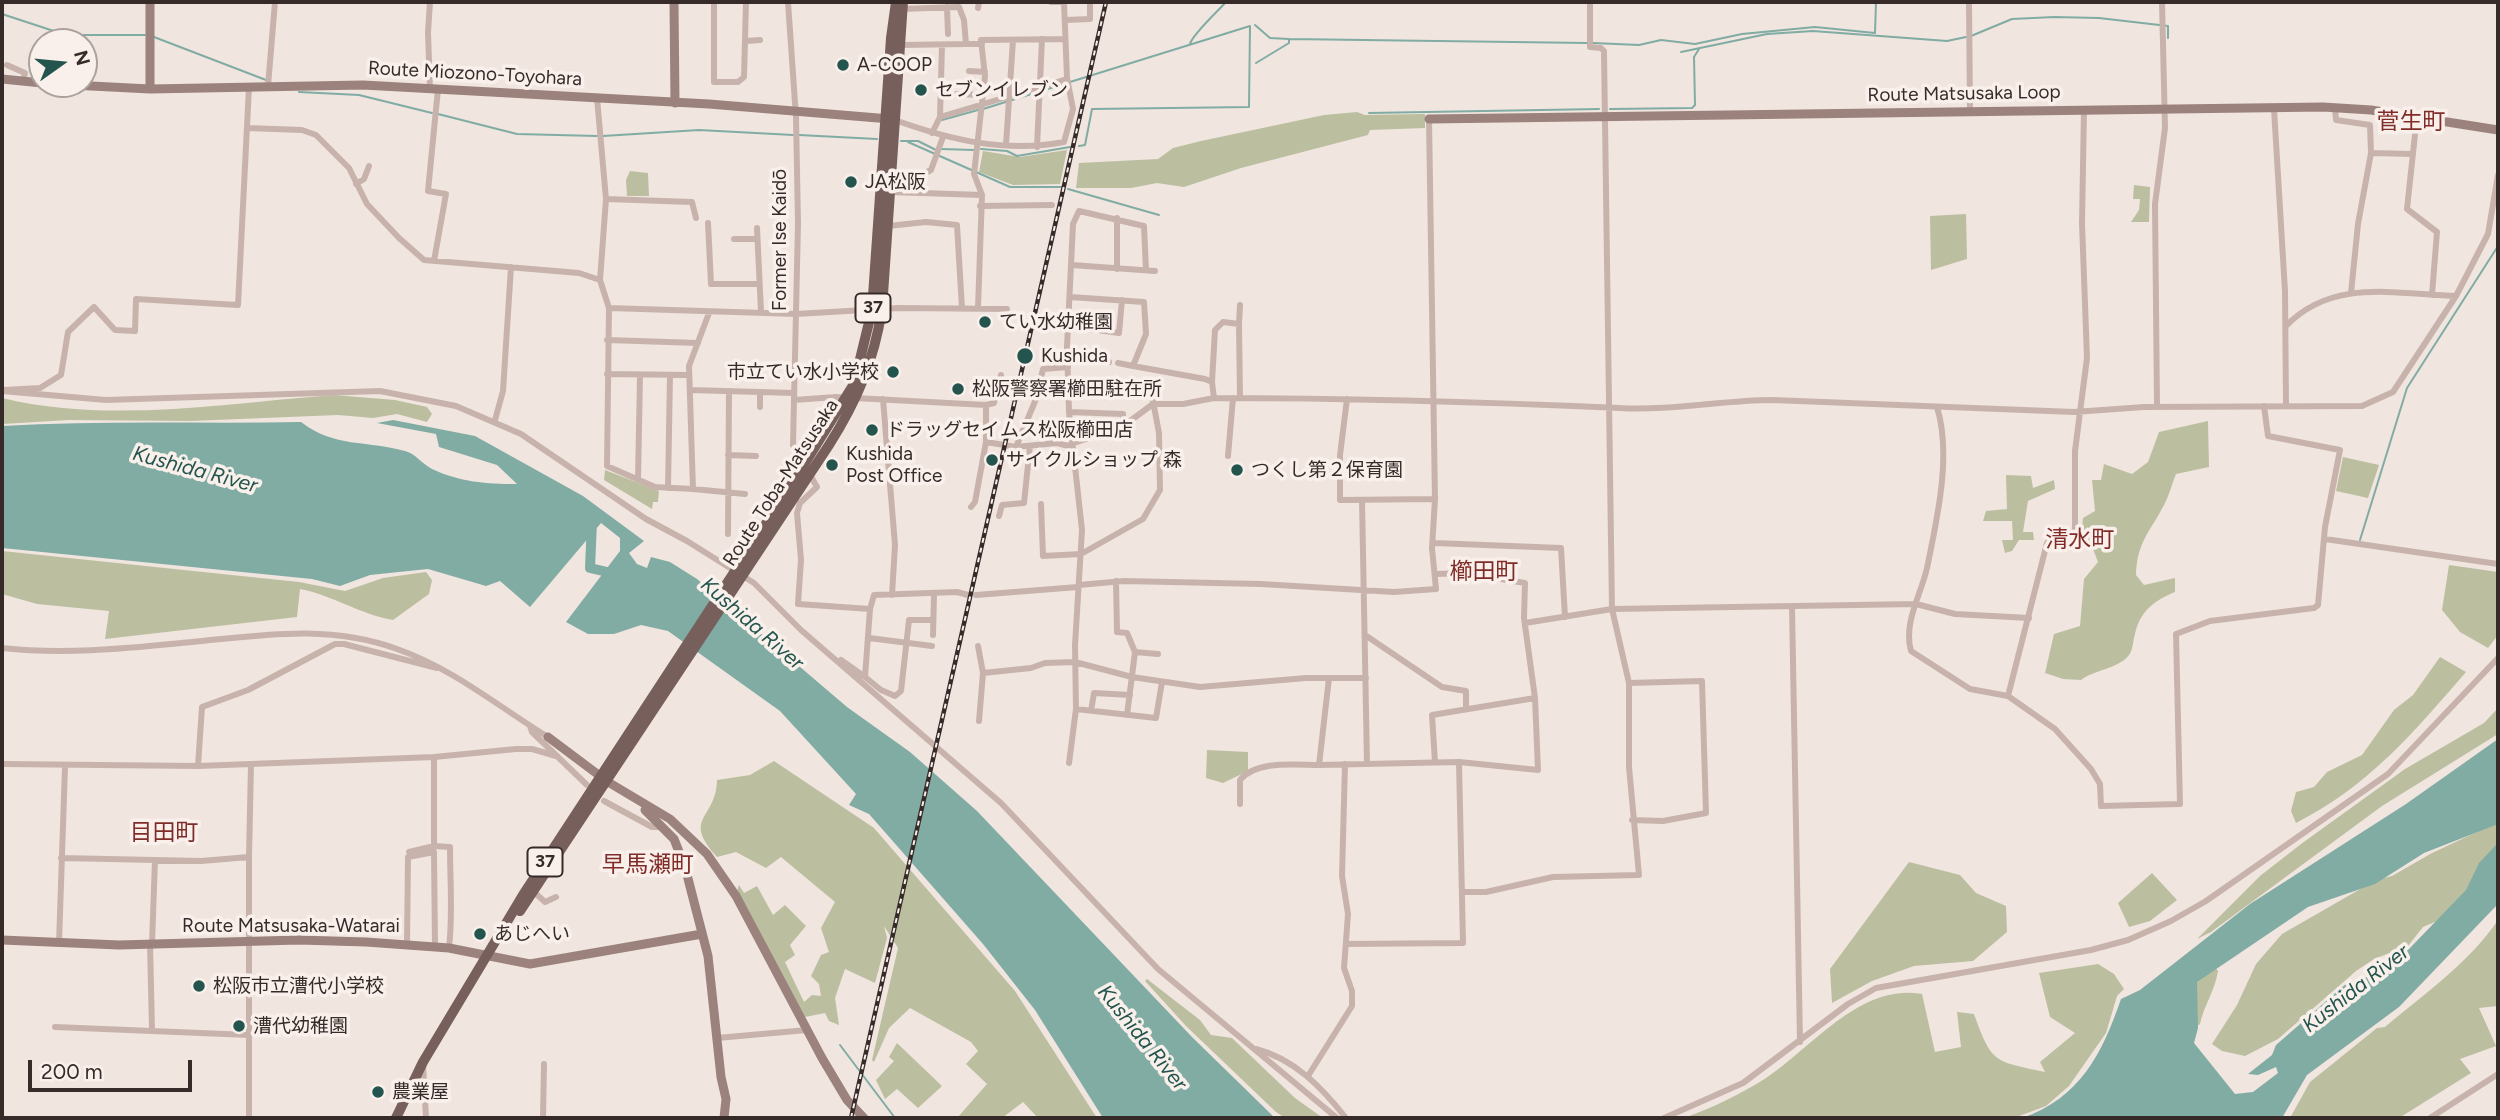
<!DOCTYPE html>
<html>
<head>
<meta charset="utf-8">
<style>
  body { margin:0 }
  #map { position:relative; width:2500px; height:1120px; overflow:hidden; background:#f1e5df; font-family:Figtree,sans-serif }
  canvas { display:block }
  .frame { position:absolute; inset:0; border:4px solid #372b2a; pointer-events:none }
  .north { position:absolute; left:28px; top:28px; width:70px; height:70px; box-sizing:border-box; background:#f9f0eb; border:2px solid #aba19e; border-radius:50%; rotate:75deg; font-size:19px; font-weight:700; line-height:28px; text-align:center; color:#372b2a }
  .north::after { content:''; display:block; margin:auto; width:24px; height:32px; background:#23554e; clip-path:polygon(50% 0,100% 100%,50% 72%,0 100%) }
  .scale { position:absolute; left:28px; top:1060px; width:164px; height:32px; box-sizing:border-box; border:4px solid #372b2a; border-top:0; padding-left:9px; font-size:21px; line-height:24px; white-space:nowrap; color:#372b2a; -webkit-text-stroke:5px #f9f0eb; paint-order:stroke }
</style>
</head>
<body>
<div id="map">
<canvas width="2500" height="1120"></canvas>
<div class="frame"></div>
<div class="north">N</div>
<div class="scale">200 m</div>
</div>
<script>
const c = document.querySelector('canvas').getContext('2d');
c.lineJoin = 'round';
function paint(path, color) { c.fillStyle = color; c.fill(path, 'evenodd'); }
function strokePath(path, color, width, dash) { c.strokeStyle = color; c.lineWidth = width; c.lineCap = dash ? 'butt' : 'round'; c.setLineDash(dash || []); c.stroke(path); }
function write(font, color, halo, rows, align = 'center') {
  c.font = font + ' Figtree,"Noto Sans JP",sans-serif'; c.lineWidth = 7; c.setLineDash([]); c.textBaseline = 'middle'; c.strokeStyle = halo; c.fillStyle = color; for (const [text, x, y, turn = 0] of rows) {
    c.save(); c.translate(x, y); c.rotate((+turn || 0) * Math.PI / 180); c.textAlign = isNaN(turn) ? turn : align; if (halo) c.strokeText(text, 0, 0); c.fillText(text, 0, 0); c.restore();
  }
}
paint(new Path2D(`
  M1357,112L1365,115L1425,114V128L1370,130L1368,135L1241,168L1184,187L1157,183L1131,188H1076L1079,163L1158,159L1173,148L1201,141L1324,115Z
  M1067,150L1060,184L1013,185L979,172L983,151L1020,157Z
  M630,171L648,173L649,196H627L626,180Z
  M2134,185L2150,187L2149,222H2131L2139,210L2140,199H2133Z
  M1966,214L1967,259L1931,270L1930,216Z
  M334,395L395,400L427,407L432,414L427,422L397,414L373,418L338,415L191,421L69,420L2,424V398C109,424 226,403 334,395Z
  M2208,421L2209,467L2176,474C2172,484 2169,496 2164,505C2150,532 2137,542 2136,575L2144,585L2175,578V592C2155,600 2140,611 2135,634C2133,640 2133,650 2129,655C2118,669 2096,669 2081,680L2063,679L2045,673L2054,634L2080,626L2084,579L2098,562L2093,549L2080,545L2083,518L2095,511L2092,480H2101L2104,464L2132,474L2148,462L2159,432Z
  M2343,457L2379,465L2368,498L2336,491Z
  M605,470L659,491L658,502H653L652,509L604,480Z
  M2006,475L2031,476L2033,488L2054,480L2055,489L2028,501L2023,532H2033L2034,540H2019L2012,551L2005,553L2002,540H2013L2012,521H1983L1986,511L2007,509Z
  M2,551L299,582L345,591L383,578L426,572L432,580L429,594L393,620C359,614 332,595 300,589L297,617L105,639L109,611L37,604L2,594Z
  M2449,565L2498,572V635L2488,648L2460,632L2442,610Z
  M2440,657L2466,672C2414,732 2369,786 2296,823L2291,811L2296,792L2314,787L2327,772L2362,755L2394,710L2413,695Z
  M2498,708V734L2382,806L2211,932L2197,939L2260,876L2301,844L2405,769L2484,723Z
  M1207,750L1248,752V771L1223,783L1206,778Z
  M774,761L874,828L1015,991L1097,1118H1038L1023,1102L1002,1118H957L987,1084L966,1064L978,1051L971,1042L910,1008L889,1028L874,1062L872,1060L898,948L884,926L887,938L875,983L845,969L835,998L839,1025L829,1021L825,1013L805,1017L737,891L739,885L744,893L757,886L773,915L785,905L806,926L790,945L795,955L785,962L804,1002L812,995L821,996L819,984L811,976L821,955L829,952L821,928L835,902L781,857L766,868L736,852L717,857C681,817 716,820 717,780L750,775Z
  M2498,822V867L2442,919L2423,927L2408,946L2374,959L2356,971L2278,1039L2245,1056L2222,1051L2212,1044L2237,1005L2256,964L2282,934L2376,880L2392,876L2432,853Z
  M1909,862L1960,875L1976,893L2006,906L2007,932L1973,961L1914,966L1872,981L1832,1003L1830,969Z
  M2152,873L2177,900L2150,921L2129,927L2118,903Z
  M2498,920V1006L2479,1008L2496,1046L2460,1059L2471,1073L2399,1118H2290L2310,1082L2377,1028L2385,1027C2424,994 2469,963 2498,920Z
  M2098,964L2114,974L2124,989L2117,996L2106,1033L2069,1086L2046,1106L2014,1118H1684C1712,1108 1741,1094 1766,1078C1813,1047 1860,983 1922,994L1935,1052L1961,1047L1957,1012L1974,1014C1992,1064 1994,1061 2045,1072L2040,1062L2075,1033L2050,1017L2039,973Z
  M2215,967L2218,971C2215,991 2204,1005 2200,1024L2188,1032L2180,988Z
  M1147,979L1200,1020L1211,1035L1232,1038L1295,1098L1323,1118H1285L1276,1112L1186,1026L1145,981Z
  M897,1043L942,1086L918,1108L897,1089L885,1099L876,1080L894,1061L889,1057Z`), '#bbbfa0');
paint(new Path2D(`
  M393,420L475,436L583,496L644,541L629,553L637,564L647,568L651,557L670,562L697,579L847,707L910,752L977,811L1192,1037L1275,1118H1103L1035,1010L983,944L869,814L849,805L856,794L780,711L668,631L641,625L614,634H588L566,622L620,551V538L601,523L530,607L500,581L486,586L428,569L370,575L340,586L312,579L2,548V426C101,420 201,424 301,422C335,448 366,440 405,451C415,453 422,464 432,469C460,482 486,484 517,484L497,465L439,447L436,434L377,423Z
  M2498,739V824L2424,853L2375,884L2308,907L2197,982L2198,1028L2194,1043L2235,1094L2253,1092L2278,1073L2276,1067L2258,1075L2248,1074L2272,1055L2276,1045L2347,983L2381,973L2409,949L2466,890L2479,863L2498,843V904L2399,1007L2307,1075L2282,1118H2022C2080,1098 2102,1054 2121,999L2140,990L2250,904L2406,804Z`), '#80aca4');
strokePath(new Path2D(`
  M2,14L66,35H145
  M1255,25L1270,38L1289,39
  M1971,36L2012,19L2054,17L2099,18L2168,26V38
  M154,37L266,80
  M1593,43L1639,45L1661,40L1695,44L1742,34L1815,27L1875,33L1876,2
  M1190,44C1192,35 1218,11 1226,2
  M1681,52L1767,34L1813,31L1947,41L1966,37
  M1256,63L1289,43V39L1587,43
  M1070,82L1250,26
  M1044,90L1065,84
  M299,92L359,95L432,113
  M983,109L1038,92
  M1610,109L1692,108L1695,105L1694,57L1699,49
  M1369,113L1599,109
  M438,114L517,134L597,136
  M942,120L978,110
  M799,135L877,139
  M603,136L699,130L793,135
  M901,141H918L936,150
  M908,142L1010,187H1061
  M1079,146L1085,145L1092,109L1249,107L1250,26
  M941,149L974,150
  M981,149L1007,151L1017,156L1070,147
  M1068,189L1159,215
  M2360,540L2407,388L2498,246
  M840,1045L895,1118`), '#80aca4', 2);
strokePath(new Path2D(`
  M592,522L590,568L616,574`), '#80aca4', 10);
strokePath(new Path2D(`
  M714,2V82H738L744,77L746,2
  M788,2L796,117L798,223L793,445L817,487L800,503L797,513L801,560L798,604L870,609
  M1051,2H1064
  M1969,2L1970,111
  M947,7L948,34
  M978,8L979,2
  M902,9L959,7L964,20L966,44H982
  M1065,20L1090,19V2
  M746,41L760,40
  M900,45L966,44
  M7,65L25,73L23,81
  M969,71L985,72
  M268,86L275,2
  M430,89L428,32L430,2
  M957,94L983,95
  M597,98L606,199L600,280L609,308L607,466L655,487L693,489L689,366L709,313
  M2335,108L2336,120L2370,125L2371,153L2358,224L2351,293
  M2274,109L2285,291L2286,405
  M2417,116L2407,209L2437,232L2432,295
  M940,117L942,45
  M895,120C950,140 1006,153 1064,142L1073,109L1067,78L1064,2
  M247,128L302,130L316,135L349,168L367,204L399,238L424,260L579,273L600,280
  M932,133L940,117L1067,79
  M1006,145L1013,40
  M1037,147L1042,39
  M2371,153L2412,154
  M896,182H909L931,170L943,137
  M356,184L364,179L369,166
  M890,192L982,195
  M606,199L692,202L696,218
  M980,206L1052,205
  M1117,218V269
  M708,223L711,284H758
  M888,226L926,222L957,225L962,308
  M757,228L761,312
  M734,239H757
  M434,261L446,194L428,191L438,89
  M1072,265L1155,271
  M1070,297L1144,302L1146,334L1133,366L1205,379L1212,382L1214,398
  M609,308L796,314L899,308L1007,309
  M978,308L982,195L974,174L985,76L981,40L1065,39
  M1239,324L1240,305
  M1068,326L1119,333L1122,300
  M2286,326C2332,278 2395,294 2456,296
  M607,340L698,343
  M1069,360L1109,362
  M1118,363L1133,366
  M607,374L689,375
  M1212,382L1215,330L1223,322L1239,324L1240,398
  M4,390L40,388L61,375L68,332L94,307L115,330L135,331L136,299L238,305L249,87
  M690,390L794,393
  M2,391L106,400L380,391L456,406L521,434L646,519L687,541L754,583L801,630L1001,803L1158,969L1337,1118
  M1038,391L1068,393
  M883,399L895,545L892,595
  M1347,399L1340,455V500L1435,499
  M794,400L836,397L986,405L994,403L1001,375
  M760,407V392
  M1937,407C1952,455 1937,519 1927,568C1921,595 1903,623 1911,651L1970,689L2008,696L2055,729L2091,769L2100,784L2101,806L2180,804L2176,634L2210,621L2314,608L2318,605L2325,527L2340,450L2268,436L2264,406
  M2157,407L2155,204L2165,128L2162,2
  M1069,412L1123,414V422
  M495,420L503,391L511,267
  M986,442L1016,447L1057,443L1072,447
  M1071,444L1122,427L1153,404H1183L1214,398C1349,398 1485,402 1619,408C1672,411 1722,400 1773,400L2074,412L2144,407L2362,406L2393,392L2456,296L2488,234L2498,175
  M1016,447L1036,399L1043,369L1068,367
  M728,455L756,456
  M1228,456L1233,398
  M638,480L640,375
  M668,488L670,375
  M693,489L745,494
  M1362,500L1367,763
  M1041,504L1043,556L1081,554L1143,519L1160,490L1159,433L1152,396L1120,384L1069,379
  M971,507L975,502L986,442V405
  M999,516L1002,505L1024,503L1030,446
  M728,534L729,391
  M2325,539L2498,564
  M1434,543L1561,548L1565,617
  M1116,581L1117,632L1127,633L1135,652L1127,715
  M1079,585L1124,581L1261,584L1394,592L1436,589L1432,548L1435,499L1429,119
  M976,595L1078,587
  M1792,607L1800,1042
  M1525,623L1612,609L1916,604L1955,614L2029,618
  M933,635L934,595
  M1365,635L1442,687L1466,691V708
  M869,638L932,646
  M978,646L983,673L979,721
  M2,648C66,655 129,648 192,642C263,635 329,624 397,649C452,668 499,707 548,737
  M1135,652L1158,654
  M841,660L865,677L870,609L874,595L957,592L968,595
  M983,673L1031,668L1045,663L1075,662L1132,677L1200,687L1306,678H1366
  M865,677L881,690L895,696L901,691L909,620H933
  M1329,678L1319,765L1459,762L1538,770L1535,698L1524,618L1525,583L1465,573L1437,574
  M1629,683L1702,681L1706,813L1663,821L1632,820
  M2008,696L2047,543L2051,538L2073,533L2075,529V451L2087,358L2082,223L2084,110
  M1076,709L1156,718L1162,682
  M1091,711L1094,693L1130,695
  M530,726L532,732L587,785
  M1435,762L1432,715L1535,698
  M1069,763L1076,709L1075,645L1082,530L1069,412L1067,346L1073,224L1079,211L1144,226L1146,270
  M2,764L198,766L434,757L516,749H532L556,756
  M198,766L202,707L248,690L335,644H344L437,668
  M604,801L652,827H662
  M1240,804V780C1256,760 1295,765 1319,765
  M434,846V757
  M409,852L434,846L450,847C450,882 453,914 449,948
  M61,858L201,861L249,857L251,764
  M534,892L545,902L556,897
  M1462,892H1486L1553,877L1639,875L1629,767V683L1612,609L1604,51L1601,48L1590,47V2
  M59,943L65,767
  M150,944L152,1030
  M152,944L155,860
  M407,944L408,857L434,852L435,946
  M1346,944L1463,943L1459,762
  M55,1027L249,1035
  M717,1038L807,1030
  M1256,1049C1295,1059 1322,1088 1346,1118
  M423,1064L426,1118
  M1308,1076L1352,1006V991L1344,968L1348,914L1342,876L1345,764
  M249,1118V857
  M543,1118L544,1064
  M1664,1118L1743,1083L1848,1004L1876,988L2091,950L2128,940L2171,921L2206,901L2388,774L2498,658
  M2430,1118L2498,1074`), '#c8b3ac', 6);
strokePath(new Path2D(`
  M150,2V89
  M674,2L675,103
  M2,79L42,83
  M52,84L150,89L363,85L709,104L890,119
  M1429,119L2323,107L2371,110L2498,130
  M548,737L608,782L670,819L707,854L736,896L822,1058L847,1100L864,1118
  M645,810L674,839L685,867L708,956L721,1077L726,1099L724,1118
  M2,940L119,945L299,940L366,942L449,948L530,964L702,934`), '#9c827d', 9);
strokePath(new Path2D(`
  M520,911L829,445C857,401 874,361 882,309L903,2
  M396,1118L423,1062L523,895L790,487L854,384L872,310L891,38L896,2`), '#77605c', 10);
const rail = new Path2D(`
  M851,1118L1106,2`);
strokePath(rail, '#372b2a', 4.5);
strokePath(rail, '#f9f0eb', 2, [5]);
for (const [x, y, r, color] of [
  [843,65,7,"#23554e"],
  [921,90,7,"#23554e"],
  [851,182,7,"#23554e"],
  [985,322,7,"#23554e"],
  [1025,356,9,"#23554e"],
  [893,372,7,"#23554e"],
  [958,389,7,"#23554e"],
  [872,430,7,"#23554e"],
  [992,460,7,"#23554e"],
  [832,465,7,"#23554e"],
  [1237,470,7,"#23554e"],
  [480,934,7,"#23554e"],
  [199,986,7,"#23554e"],
  [239,1026,7,"#23554e"],
  [378,1092,7,"#23554e"]
]) { const dot = new Path2D(); dot.arc(x, y, r, 0, 2 * Math.PI); c.fillStyle = color; c.fill(dot); strokePath(dot, '#f9f0eb', 2.5); }
for (const [x, y, w] of [
  [873,308,35],
  [545,862,35]
]) { const box = new Path2D(); box.roundRect(x - w / 2, y - 14.5, w, 29, 5); c.fillStyle = '#f9f0eb'; c.fill(box); strokePath(box, '#372b2a', 2); }
write('bold 18px', '#372b2a', null, [
  ["37",873,308],
  ["37",545,862]
]);
write('19px', '#372b2a', '#f9f0eb', [
  ["A-COOP",857,65],
  ["セブンイレブン",935,90],
  ["JA松阪",865,182],
  ["てい水幼稚園",999,322],
  ["Kushida",1041,356],
  ["市立てい水小学校",879,372,"right"],
  ["松阪警察署櫛田駐在所",972,389],
  ["ドラッグセイムス松阪櫛田店",886,430],
  ["Kushida",846,454],
  ["Post Office",846,476],
  ["サイクルショップ 森",1006,460],
  ["つくし第２保育園",1251,470],
  ["あじへい",494,934],
  ["松阪市立漕代小学校",213,986],
  ["漕代幼稚園",253,1026],
  ["農業屋",392,1092]
], 'left');
write('19px', '#372b2a', '#f9f0eb', [
  ["Route Miozono-Toyohara",475,74,3],
  ["Route Matsusaka Loop",1964,94,-1],
  ["Former Ise Kaidō",780,240,-90],
  ["Route Toba-Matsusaka",781,483,-57],
  ["Route Matsusaka-Watarai",291,926]
]);
write('italic 21px', '#23554e', '#f9f0eb', [
  ["Kushida River",195,470,15],
  ["Kushida River",752,624,41],
  ["Kushida River",2356,989,-38],
  ["Kushida River",1142,1038,51]
]);
write('23px', '#802c29', '#f9f0eb', [
  ["菅生町",2411,122],
  ["清水町",2080,540],
  ["櫛田町",1484,572],
  ["目田町",164,833],
  ["早馬瀬町",648,865]
]);
</script>
</body>
</html>
